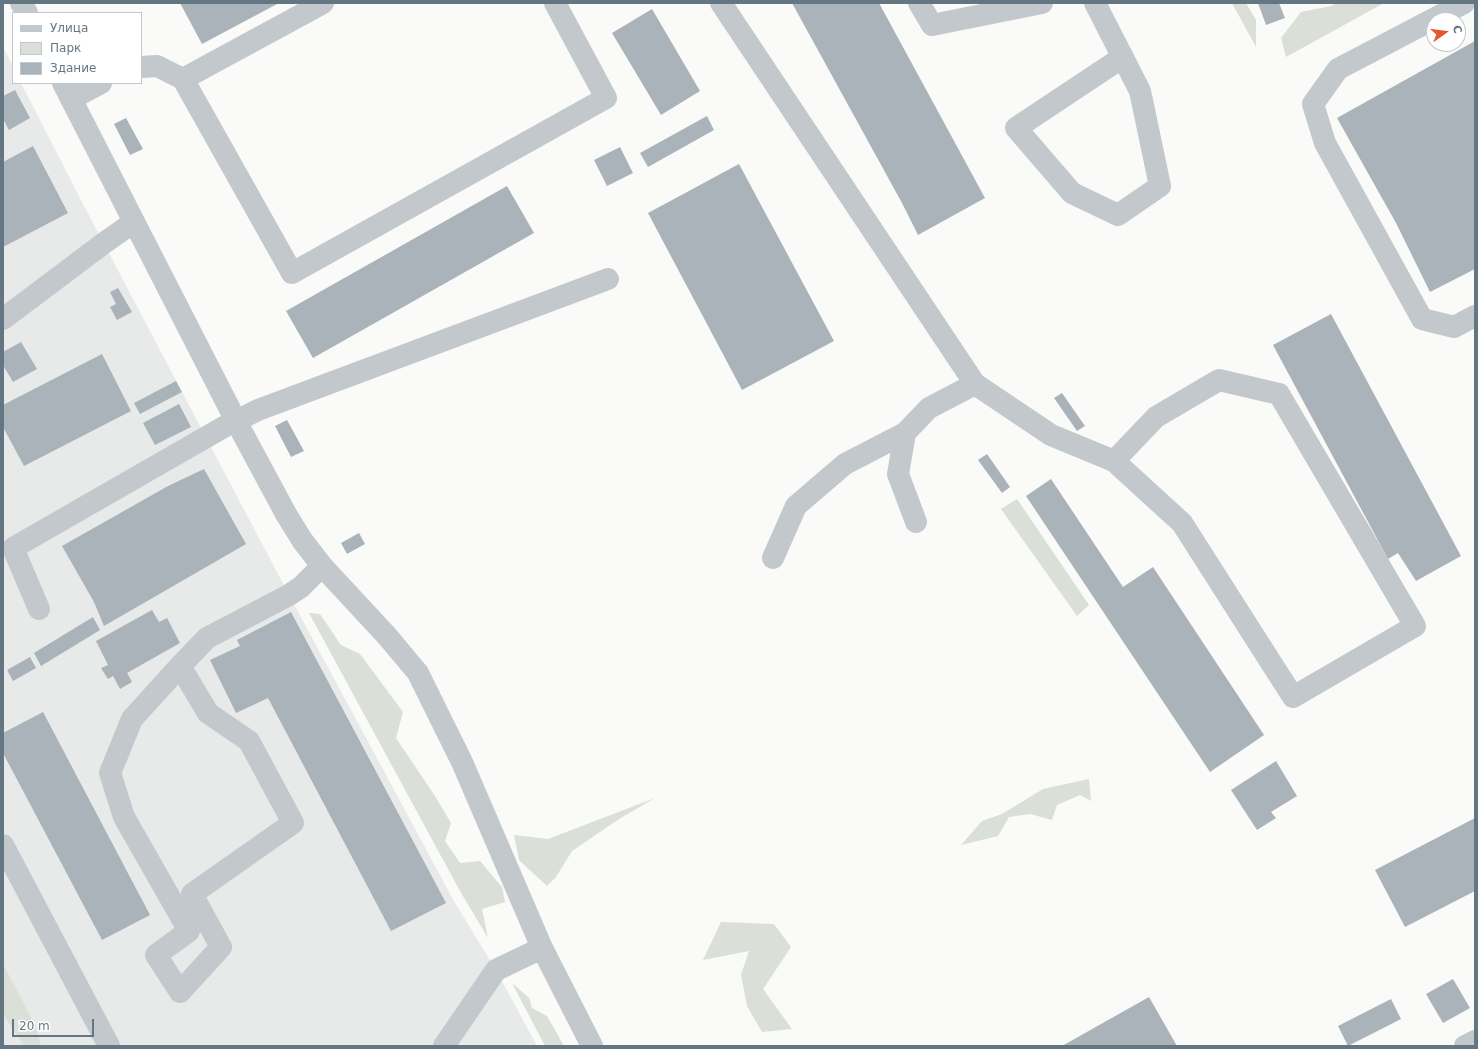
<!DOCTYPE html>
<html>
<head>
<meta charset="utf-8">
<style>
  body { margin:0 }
  #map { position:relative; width:1478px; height:1049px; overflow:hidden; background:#fafaf8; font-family:"DejaVu Sans",sans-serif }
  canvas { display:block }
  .frame { position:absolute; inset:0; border:4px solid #657683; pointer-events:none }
  .legend { position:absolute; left:12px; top:12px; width:130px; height:72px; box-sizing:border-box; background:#fff; border:1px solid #c1c8cd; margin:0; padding:5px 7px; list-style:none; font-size:12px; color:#657683 }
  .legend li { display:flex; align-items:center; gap:8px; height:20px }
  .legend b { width:20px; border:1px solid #c1c8cd }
  .north { position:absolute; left:1426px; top:12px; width:40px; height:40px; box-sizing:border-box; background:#fff; border:1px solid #c1c8cd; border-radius:50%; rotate:76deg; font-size:11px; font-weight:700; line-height:16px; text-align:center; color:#657683 }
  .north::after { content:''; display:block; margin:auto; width:14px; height:18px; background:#e4572e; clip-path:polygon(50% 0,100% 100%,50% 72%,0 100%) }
  .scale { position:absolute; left:12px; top:1019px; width:82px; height:18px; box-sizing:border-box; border:2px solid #657683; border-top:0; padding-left:5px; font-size:12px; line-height:14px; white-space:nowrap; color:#657683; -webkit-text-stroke:3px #fff; paint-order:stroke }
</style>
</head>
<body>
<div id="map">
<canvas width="1478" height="1049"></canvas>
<div class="frame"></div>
<ul class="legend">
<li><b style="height:5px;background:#c3c8cc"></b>Улица</li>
<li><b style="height:11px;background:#dadfd7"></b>Парк</li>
<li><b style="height:11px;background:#aab3b9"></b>Здание</li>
</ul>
<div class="north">С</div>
<div class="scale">20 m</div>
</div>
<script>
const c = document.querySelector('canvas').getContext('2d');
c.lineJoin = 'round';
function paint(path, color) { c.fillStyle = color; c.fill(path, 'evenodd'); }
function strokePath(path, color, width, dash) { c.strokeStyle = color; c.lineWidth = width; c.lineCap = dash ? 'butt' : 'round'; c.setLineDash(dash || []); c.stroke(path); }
paint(new Path2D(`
  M3,47L13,66V83H21L82,202L289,595L455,903L496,970L537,1046H3Z`), '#e8e9e9');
paint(new Path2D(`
  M1232,3H1246L1256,20V47Z
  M1337,3H1384L1286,57L1281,38L1301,12L1331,6Z
  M1017,499L1089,605L1077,616L1001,509Z
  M309,613L320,614L341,645L360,654L403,712L396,738L435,796L451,823L445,841L460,863L480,861L502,887L505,902L482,909L488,938L460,891Z
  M1089,779L1091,801L1080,795L1057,805L1052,820L1030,814L1009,817L998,836L961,845L982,821L1002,814L1043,789Z
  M655,798L619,819L572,851L556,877L547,886L519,860L514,835L548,839Z
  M721,922L774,924L791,947L763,989L792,1029L762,1032L747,1006L741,975L749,951L703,960Z
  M3,964L35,1025L41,1046H24L3,1014Z
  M512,983L529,998L532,1008L547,1016L564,1046H545Z`), '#dadfd7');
paint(new Path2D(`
  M180,3H279L202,44Z
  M792,3H879L985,198L918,235L902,203Z
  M1258,3H1279L1285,18L1266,25Z
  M652,9L700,91L661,115L612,33Z
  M1475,41V269L1430,292L1396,223L1337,118Z
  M15,90L30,118L9,130L3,119V96Z
  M707,116L714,130L648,167L640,153Z
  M126,118L143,149L130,155L114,124Z
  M33,146L68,213L3,247V162Z
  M620,147L633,173L607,186L594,160Z
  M739,164L834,341L742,390L648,213Z
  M507,186L534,233L313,358L286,311Z
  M118,288L132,312L117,320L110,307L116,304L110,292Z
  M1331,314L1461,556L1416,581L1398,553L1388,559L1273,345Z
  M21,342L37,369L13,382L3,365V352Z
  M102,354L131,411L24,466L3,427V405Z
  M176,381L182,392L140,414L134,403Z
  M1062,393L1085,426L1077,431L1054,398Z
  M179,404L191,427L155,445L143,423Z
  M287,420L304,451L291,457L275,426Z
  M987,454L1010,487L1002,493L978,460Z
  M204,469L246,544L104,626L94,602L62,546L168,486Z
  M1051,479L1123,587L1153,567L1264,735L1210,772L1026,496Z
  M359,533L365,544L347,554L341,543Z
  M152,610L159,622L167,618L180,643L127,673L132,682L120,689L113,676L108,679L101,668L108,665L96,641Z
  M291,612L446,903L391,931L268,698L236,713L210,660L240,646L237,640Z
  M93,617L100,630L41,666L34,653Z
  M30,657L36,668L13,681L7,670Z
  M43,712L150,915L102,940L3,753V733Z
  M1276,761L1297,796L1271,812L1276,818L1257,830L1231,790Z
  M1475,818V891L1405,927L1375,870Z
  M1453,979L1470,1008L1443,1023L1426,994Z
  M1149,997L1177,1046H1062Z
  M1391,999L1401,1019L1348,1046L1338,1026Z`), '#aab3b9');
strokePath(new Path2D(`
  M21,3L27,13
  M721,3L975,384L1051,435L1114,461L1182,523L1293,697L1415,626L1279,394L1219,380L1156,417L1114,461
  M919,3L932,25L1042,3
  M1095,3L1140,91L1160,186L1118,215L1072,193L1016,128L1123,57
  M1464,3L1338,69L1313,104L1325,143L1422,319L1454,327L1475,316
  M141,67L157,66L183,79L323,3
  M183,79L292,273L606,98L555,3
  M63,83L236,421L286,514L302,540L322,566L387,636L418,673L462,762L542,948L592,1046
  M71,99L101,83
  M3,319L104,243L134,222
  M236,421L258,410L608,279
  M905,433L898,474L916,522
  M773,558L796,506L845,464L905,433L929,408L975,384
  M39,609L13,548L236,420
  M180,666L208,713L249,741L293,823L192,894L221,947L180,992L156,955L189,931L124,817L110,773L132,719L180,666L207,638L289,595L301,587L322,566
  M3,845L109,1046
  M444,1046L496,970L542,948
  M1465,1046L1475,1041`), '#c3c8cc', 22);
</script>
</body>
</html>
